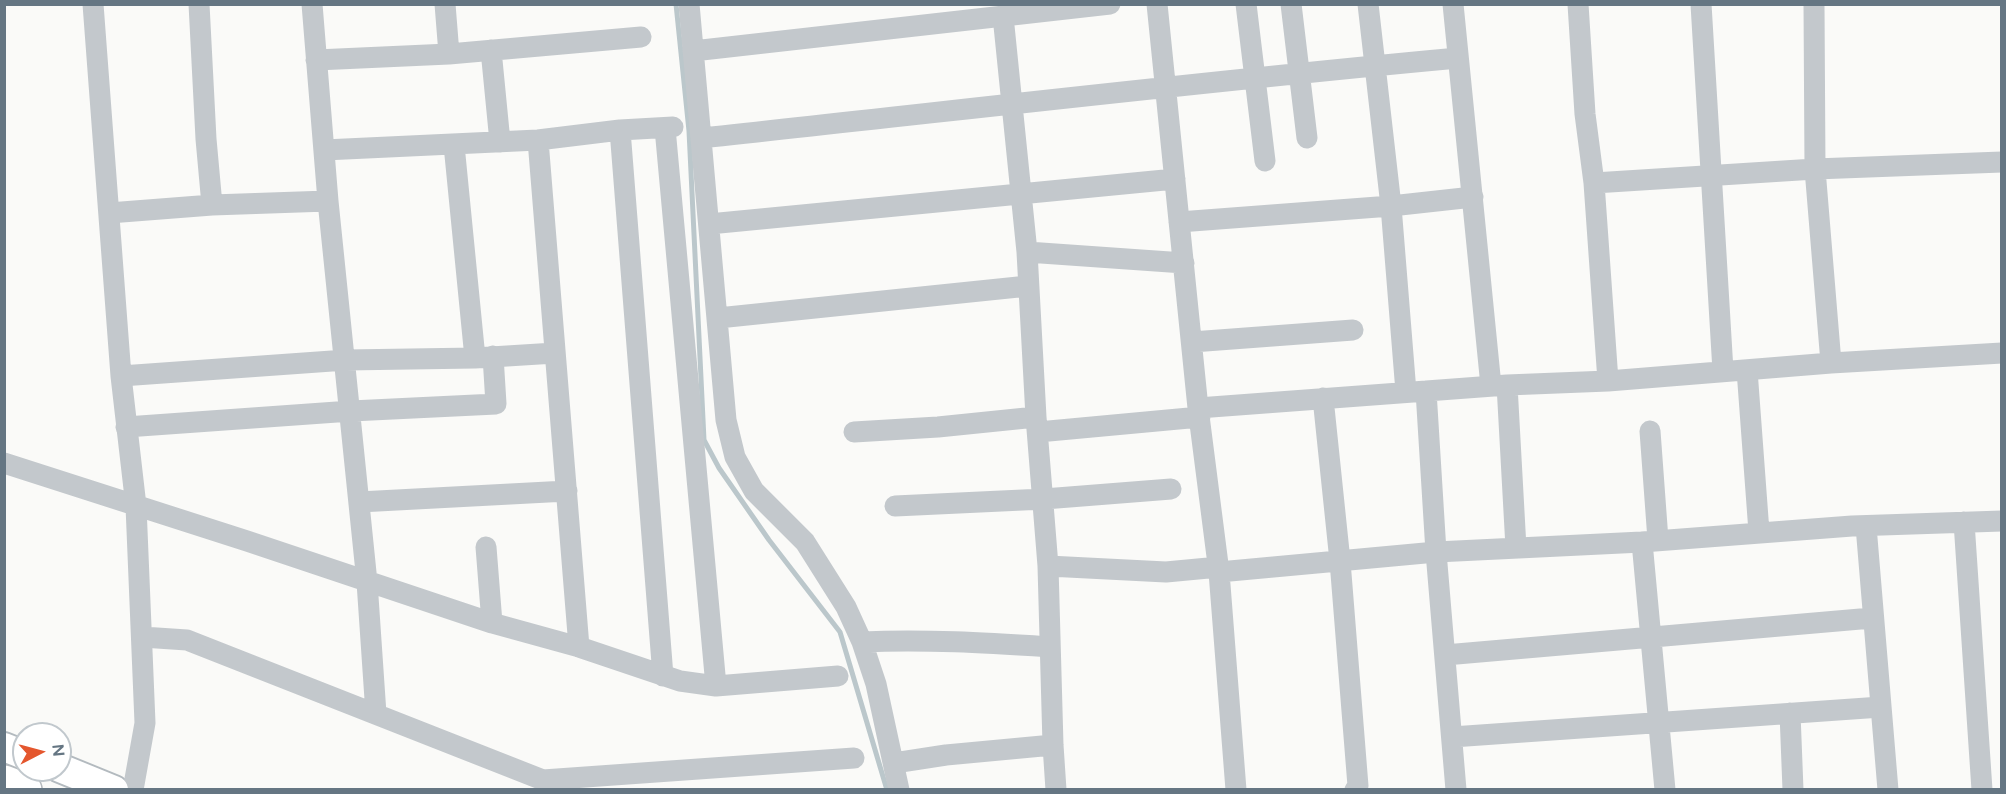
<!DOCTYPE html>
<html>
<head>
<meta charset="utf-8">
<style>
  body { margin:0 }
  #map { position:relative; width:2006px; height:794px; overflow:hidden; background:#fafaf8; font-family:Figtree,sans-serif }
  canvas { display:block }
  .frame { position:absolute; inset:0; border:6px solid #657683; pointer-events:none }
  .north { position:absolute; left:12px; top:722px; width:60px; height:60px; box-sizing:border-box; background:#fff; border:2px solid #c1c8cd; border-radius:50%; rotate:84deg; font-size:16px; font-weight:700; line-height:24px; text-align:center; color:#657683 }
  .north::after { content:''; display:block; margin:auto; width:21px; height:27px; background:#e4572e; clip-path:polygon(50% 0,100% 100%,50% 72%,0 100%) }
</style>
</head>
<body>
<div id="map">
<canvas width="2006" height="794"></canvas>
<div class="frame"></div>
<div class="north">N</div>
</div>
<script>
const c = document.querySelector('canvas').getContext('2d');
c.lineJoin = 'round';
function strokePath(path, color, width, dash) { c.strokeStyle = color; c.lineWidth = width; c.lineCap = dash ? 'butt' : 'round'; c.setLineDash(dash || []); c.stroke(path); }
strokePath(new Path2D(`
  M676,4L689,131L704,440L719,468L769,540L840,632L887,790`), '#bbc7cb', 5);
const secondary = new Path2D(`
  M4,747L24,755
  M60,768L114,790`);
const motorway = new Path2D(`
  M4,782L25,790`);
strokePath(secondary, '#b3babf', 32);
strokePath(motorway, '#b4b9bd', 36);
strokePath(new Path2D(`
  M93,4L121,376L136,506L145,723L133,790
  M199,4L206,139L212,205
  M312,4L328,201L367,582L376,714
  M445,4L449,54L641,37
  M689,4L726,420L735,457L754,491L805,542L846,607L862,642L876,684L899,790
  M1157,4L1198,408L1219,572L1236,790
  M1246,4L1265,161
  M1291,4L1307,138
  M1368,4L1391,206L1406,392
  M1453,4L1491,386
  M1578,4L1585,114L1594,183L1608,381
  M1701,4L1723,371
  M1814,4L1815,169L1831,363
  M1003,16L1027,252L1036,417L1048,566L1053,745L1056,790
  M491,50L500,142
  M693,51L1110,4
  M316,60L449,54
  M620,130L663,676
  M702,138C954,111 1206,81 1458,58
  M538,140L579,647
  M454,145L475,358
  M324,150L538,140L620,130L673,127
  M1594,183L1815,169L2002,162
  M109,213L212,205L328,201
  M1179,222L1391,206L1473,197
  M709,224L1175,179
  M1027,252L1184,263
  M718,318L1028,286
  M1192,342L1353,330
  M1747,370L1759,532
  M121,376L346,360L475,358L555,353
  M1507,385L1516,548
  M1426,391L1436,552L1456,790
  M1323,398L1340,561L1358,786L1355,790
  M1198,408L1507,385L1608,381L1831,363L2002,353
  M126,427L351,411L496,404L493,356
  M1650,431L1658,540
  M854,432L938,427L1036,417
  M1038,432L1200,417
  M4,463L247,541L492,623L579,647L680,681L716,686L665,128
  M359,502L567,491
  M895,506L1044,499L1171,489
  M1964,522L1982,790
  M1866,526L1888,790
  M1642,542L1665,790
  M486,547L492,623
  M1048,566L1166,572L1219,567
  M1219,572L1436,552L1642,542L1852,526L2002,521
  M142,637L187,640L543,780L854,758
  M862,642C925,639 987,643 1050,647
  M1445,655L1872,618
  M716,686L838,676
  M1790,713L1793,790
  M1452,737L1881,707
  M894,763L946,755L1053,745`), '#c3c8cc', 21);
strokePath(secondary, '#fff', 28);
strokePath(motorway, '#fff', 33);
</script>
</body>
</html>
